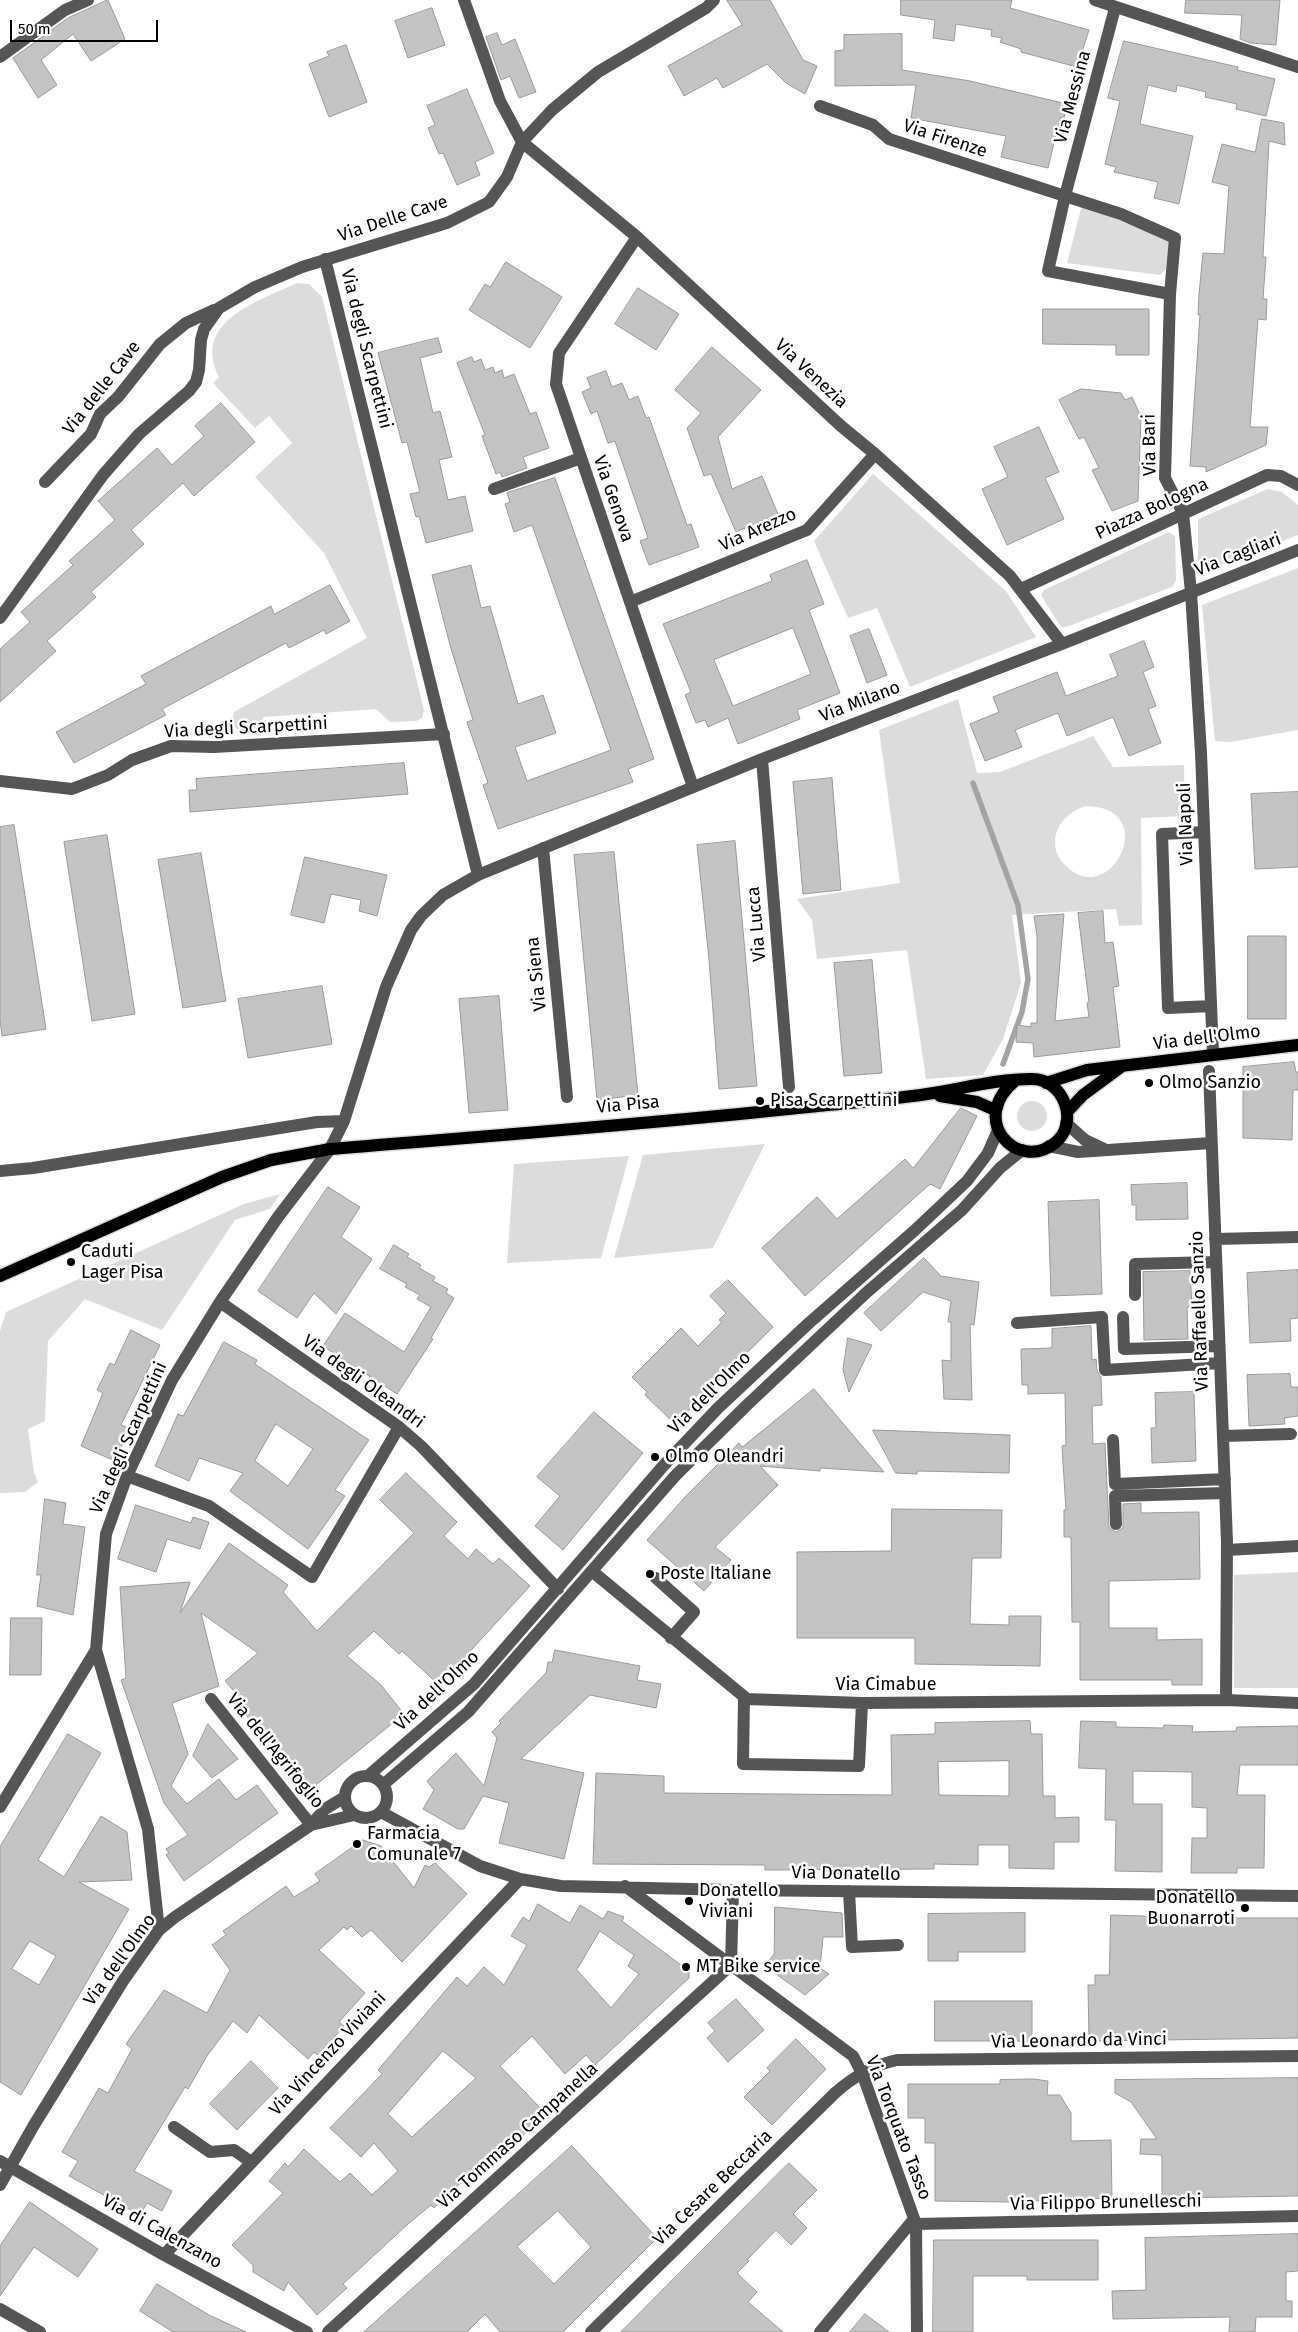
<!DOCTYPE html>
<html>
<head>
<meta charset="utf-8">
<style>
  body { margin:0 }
  #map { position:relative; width:1298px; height:2332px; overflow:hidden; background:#fff; font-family:"Fira Sans",sans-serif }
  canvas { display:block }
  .scale { position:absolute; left:10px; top:20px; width:148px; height:22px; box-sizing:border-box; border:2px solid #000; border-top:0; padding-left:6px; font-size:15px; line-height:18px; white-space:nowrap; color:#000; -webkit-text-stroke:4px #fff; paint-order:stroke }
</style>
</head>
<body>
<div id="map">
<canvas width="1298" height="2332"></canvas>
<div class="scale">50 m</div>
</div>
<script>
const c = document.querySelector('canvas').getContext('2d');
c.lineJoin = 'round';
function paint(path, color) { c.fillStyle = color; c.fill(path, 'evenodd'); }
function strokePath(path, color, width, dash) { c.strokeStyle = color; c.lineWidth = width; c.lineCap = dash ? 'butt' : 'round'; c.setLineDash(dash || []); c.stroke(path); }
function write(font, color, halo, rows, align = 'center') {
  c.font = font + ' "Fira Sans",sans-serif'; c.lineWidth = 5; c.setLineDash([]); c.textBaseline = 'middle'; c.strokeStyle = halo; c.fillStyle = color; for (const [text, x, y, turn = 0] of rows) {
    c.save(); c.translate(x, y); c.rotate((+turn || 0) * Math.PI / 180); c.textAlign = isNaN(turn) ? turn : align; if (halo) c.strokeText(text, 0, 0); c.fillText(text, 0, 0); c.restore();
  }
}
paint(new Path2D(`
  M1082,205L1170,241L1166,269L1160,275L1067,263Z
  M297,283L309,284L322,297L424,710L422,718L416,721L390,722L376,709L264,717L254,734C239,733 230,729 234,712L367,638L324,553L255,477L292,443L269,416L255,428L213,383L219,377C191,321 259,301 297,283Z
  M873,474L1006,591L1036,637L910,687L877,608L848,618L814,541Z
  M1268,489L1282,492L1298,505V535L1202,572L1198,569V519Z
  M1169,532L1175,536L1176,580L1172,587L1066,627H1061L1041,595L1044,590Z
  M1298,568V730L1230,742L1215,741L1202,605Z
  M958,699L977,773L1000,772L1093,736L1113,767L1184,765L1185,816L1141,818L1142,925L1119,926L1116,909L1012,915L1021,983L1003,1039L983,1075L926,1079L907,950L817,959L812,920L797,899L900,883L879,730ZM1086,806C1163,807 1110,912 1065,865C1043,843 1060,813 1086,806Z
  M1017 1116a15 15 0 1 1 30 0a15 15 0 1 1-30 0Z
  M765,1144L713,1248L614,1258L643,1155Z
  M629,1156L601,1258L507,1263L514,1164Z
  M280,1194L270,1209L235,1220L162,1330L85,1299L48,1341L45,1421L28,1429L34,1473L38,1482L25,1492L0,1493V1331L6,1312L244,1204Z
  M1298,1572V1688H1234V1575Z`), '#dcdcdc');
strokePath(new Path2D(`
  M973,783L1018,905L1028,979L1022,1012L1003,1064`), '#a3a3a3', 5.5);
const building = new Path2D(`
  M108,0L125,39L91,61L73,34L41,60L57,85L38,98L13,58L68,18Z
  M727,0H770L803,60L817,66L805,94L786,83L767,64L723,88L717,78L684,96L668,66L742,25Z
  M901,0H1012L1010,8L1089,30L1077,67L1021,52V49L1000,42L1002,38L991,36L992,30L956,24L954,41L933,38L935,20L901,15Z
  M1186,0H1280L1276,45L1250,43L1240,39L1242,15L1185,13Z
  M432,8L445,45L408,58L395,21Z
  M497,33L502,45L515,39L536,92L519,98L510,76L501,80L486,37Z
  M902,34V70L970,81L1067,104L1064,118H1060L1048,168L1001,157L1006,136L911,118L916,85L835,86V51L844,50V35Z
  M1124,41L1238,67L1237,70L1275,79L1266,116L1236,109L1237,104L1205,97L1206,92L1177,85L1176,92L1148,85L1140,124L1193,136L1179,204L1154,198L1158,182L1114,172L1116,167L1105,164L1120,101L1108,98Z
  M346,45L367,102L329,117L309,64L329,56L327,52Z
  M467,89L494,153L475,162L480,175L457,185L443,153L439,154L428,128L435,125L427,106Z
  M1262,119L1284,123L1285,145L1269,141L1263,257H1266L1263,299H1267L1266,320L1258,319L1250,427H1268L1266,445L1206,472V467L1190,466L1200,315H1198L1199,294L1203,253L1224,254L1229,186L1212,182L1222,144L1255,152Z
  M506,262L562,297L530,348L469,310L485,284L490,287Z
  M638,288L679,314L656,350L615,324Z
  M1043,309H1149V355H1116V345L1043,344Z
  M438,338L442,352L420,358L433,413L440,411L452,457L439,460L448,500L465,496L473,531L426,543L419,516L416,517L410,494L420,492L407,442L402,443L378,353Z
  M712,347L761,390L718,437L732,489L762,476L778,514L736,532L711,474L704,476L687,428L701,413L675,390Z
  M472,357L474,362L481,359L485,370L493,367L495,373L502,370L504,378L514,374L530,414L536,412L549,448L523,457L527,468L502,477L500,472L496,474L482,436L485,435L457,363Z
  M606,371L612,387L622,383L629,400L638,396L646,418L649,417L687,525L691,524L699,547L649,565L640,541L648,538L615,441L608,443L597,411L591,414L582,392L591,388L587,378Z
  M1081,389L1121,393L1125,400L1132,397L1141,417L1138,501L1112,511L1092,470L1099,468L1084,437L1079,439L1059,400Z
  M221,403L255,442L194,496L183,483L131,530L144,544L91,592L96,597L47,641L56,651L0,702V649L30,622L21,612L73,565L69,561L115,520L98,501L157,448L172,465L204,436L195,426Z
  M1039,427L1059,472L1045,478L1064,519L1007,545L982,489L1008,477L994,447Z
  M555,478L654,759L628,769L633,782L498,829L483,785L488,783L467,722L473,720L450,645L432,575L471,565L481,608L490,606L518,704L543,695L556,733L515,747L527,781L611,750L532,525L514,532L505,504L510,502L507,493Z
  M807,560L824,604L809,610L840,693L797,710L800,719L738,744L728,718L708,727L705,720L696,723L685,695L691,692L663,624L772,581L770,575ZM793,628L811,674L733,706L714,660Z
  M330,585L350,621L326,634L324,630L289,648L286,643L162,709L166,715L74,763L56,732L146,684L141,676L271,606L274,614Z
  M869,629L887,675L867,683L850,636Z
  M1144,641L1154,667L1143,672L1156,706L1148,709L1161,743L1129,756L1113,717L1067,736L1058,713L1015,730L1022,747L985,761L970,724L999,712L993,697L1057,672L1066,696L1118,676L1110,655Z
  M404,763L408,794L190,812L189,790H197L196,779Z
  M832,778L841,890L803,894L793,782Z
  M1298,792V867L1255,869L1251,794Z
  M14,825L46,1029L2,1036L0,1020V827Z
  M107,835L135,1014L92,1021L64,842Z
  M735,841L757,1086L719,1089L709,959L697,845Z
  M614,852L638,1095L597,1100L574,855Z
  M201,853L226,1001L183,1008L158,860Z
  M305,857L387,875L377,916L359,911L361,900L331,894L324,923L291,915Z
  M1103,911L1105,943L1113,942L1119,986L1113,987L1120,1047L1034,1057L1033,1043L1016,1042L1017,1025L1031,1027V1023H1037V936L1034,916L1064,914L1055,1021L1089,1017L1087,1003L1089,1002L1078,913Z
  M1248,936H1286V1019H1248Z
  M872,960L882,1073L844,1076L834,963Z
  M322,986L332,1044L248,1058L238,999Z
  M499,996L508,1110L469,1113L459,999Z
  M1294,1062L1296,1072H1298V1090H1293L1292,1140L1243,1138V1067Z
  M961,1108L977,1116L940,1189L930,1184L805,1296L762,1248L817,1197L837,1219L905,1159L913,1168Z
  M1187,1183L1188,1219L1136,1220V1205H1132L1131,1185Z
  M328,1187L360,1207L341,1237L372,1259L336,1314L314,1293L297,1318L258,1291Z
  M1099,1200L1102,1294L1051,1296L1048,1202Z
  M394,1245L409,1254L407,1257L421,1265L419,1268L435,1277L433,1281L448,1289L446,1293L454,1298L431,1338L433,1339L397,1394L323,1346L345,1313L404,1352L431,1307L417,1299L420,1295L405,1287L407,1284L380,1269Z
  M924,1258L941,1276L979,1282L974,1325L970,1324L972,1400L944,1399L942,1360L951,1361V1322H948L951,1301L923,1292L881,1331L864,1313Z
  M1298,1270V1318L1290,1319L1291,1341L1250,1343L1247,1273Z
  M1190,1271L1192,1307H1187L1188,1339L1144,1340L1143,1272Z
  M728,1280L773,1327L675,1424L645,1395L647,1392L632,1377L681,1328L698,1346L722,1322L719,1320L726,1313L710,1296Z
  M1091,1326L1092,1360L1096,1359L1097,1371L1101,1377L1102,1405L1092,1406L1093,1444L1105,1443L1109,1528L1116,1532L1123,1528V1504L1141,1503V1513L1199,1512L1200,1579L1109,1581V1628H1157V1640L1202,1639V1685H1172V1680H1080V1622H1072L1071,1537H1064V1510H1066L1062,1446L1066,1445L1065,1393L1028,1394V1385H1022L1021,1349L1052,1348V1329Z
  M131,1330L160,1345L121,1425L129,1428L115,1461L81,1446L103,1393L97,1390L110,1363L114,1365Z
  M848,1338L872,1345L849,1392L843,1370Z
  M224,1342L257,1360L255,1364L369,1440L335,1490L345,1496L308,1549L230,1491L243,1473L199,1458L189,1481L155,1466L178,1414L183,1416ZM276,1424L313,1449L288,1486L255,1461Z
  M1290,1374L1291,1387H1298V1416L1284,1418L1285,1424L1249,1426L1247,1375Z
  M814,1389L884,1472L820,1468V1471L760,1466L778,1485L715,1547L731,1560L704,1591L647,1540L685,1497L739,1443L742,1447Z
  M1194,1392L1196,1461L1152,1463L1151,1428H1156L1155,1393Z
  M594,1412L643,1453L563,1550L535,1526L560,1496L537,1477Z
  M873,1430L1010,1435L1009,1473L917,1471V1474L896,1473Z
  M406,1473L457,1522L444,1536L468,1559L476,1549L493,1564L499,1558L530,1586L439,1685L402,1651L399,1654L374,1631L347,1656L381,1685L404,1714L311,1789L276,1746L275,1748L265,1738L242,1710L247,1706L225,1681L258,1653L201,1613L219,1686L172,1703L188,1754L171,1786L187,1804L219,1779L236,1800L257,1785L278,1813L184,1881L166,1855L169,1853L166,1849L188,1835L164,1803L121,1680L126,1678L120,1587L190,1582L180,1613L229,1543L288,1585L283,1592L317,1631L414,1533L380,1500Z
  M45,1499L66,1503L63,1524L85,1527L73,1615L37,1606L41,1575H37Z
  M136,1505L191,1523L193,1517L209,1522L200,1549L167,1539L156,1572L118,1559Z
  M892,1509L1002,1510L1001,1558H972L970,1624L1009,1625V1616H1041L1040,1666L915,1664V1638H797V1552L891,1551Z
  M11,1618H42L41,1675H10Z
  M555,1650L640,1666L637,1680L661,1684L656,1708L590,1695L521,1759L584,1773L564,1859L499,1843L509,1803L483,1796L464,1829H458L423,1809L434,1790L427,1781L456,1753L484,1786L497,1738L492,1732L501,1723L499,1721L546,1673L548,1662H552Z
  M1030,1721L1031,1734H1042L1043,1796H1055V1818L1079,1817V1842H1054V1869L1009,1868V1845H978V1865L934,1864V1869L765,1870V1865L593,1864L596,1773L664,1776V1793L892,1795L891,1735L935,1734V1723ZM1009,1761V1796L939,1795L938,1762Z
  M1081,1721L1116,1722V1727L1163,1728L1164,1725L1193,1726L1192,1732L1236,1731L1237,1727L1298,1726V1765H1240L1237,1795H1265L1264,1868H1237V1873H1191L1192,1838H1207V1808L1192,1807V1772L1133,1771V1804H1162V1872L1115,1871L1116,1820H1105L1106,1769L1079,1768Z
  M208,1724L238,1759L212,1778L193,1756Z
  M68,1734L101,1753L38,1860L64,1877L101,1816L127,1832L132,1880L79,1882L129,1909L21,2095L0,2082V1847ZM30,1941L56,1956L39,1985L12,1969Z
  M363,1840L381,1846L414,1888L425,1865L429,1867L435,1863L467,1894L402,1962L371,1930L362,1937L351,1926L347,1930L344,1927L319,1950L365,1993L339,2022L344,2026L318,2055L314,2052L308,2059L259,2015L247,2033L233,2021L207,2056L188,2089L185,2087L134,2171L172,2191L162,2211L147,2203L140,2215L69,2176L78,2161L62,2152L99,2088L108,2093L132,2049L126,2044L164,1990L207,2013L230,1970L212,1945L226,1935L223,1931L286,1886L294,1897L320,1881L315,1874Z
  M538,1904L570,1923L580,1905L603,1919L608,1911L624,1917L622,1921L689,1971V1978L595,2065L586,2055L565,2074L532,2036L500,2066L546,2114L522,2136L517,2130L434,2208L431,2205L408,2224L343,2284L347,2288L317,2315L288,2282L284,2291L253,2272V2265L232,2245L283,2193L269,2181L285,2163L288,2167L304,2149L340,2182L350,2173L372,2195L398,2171L374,2143L361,2157L330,2128L382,2074L378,2070L457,1977L467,1986L484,1967L504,1985L527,1945L511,1936L523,1917L529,1921ZM600,1931L634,1955L628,1966L639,1974L611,2008L577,1970ZM443,2051L476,2078L412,2137L388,2114Z
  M775,1907L842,1913L843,1937H823L820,1968L829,1974L805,1995L765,1966L774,1954Z
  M1025,1913V1952H958V1961H928V1914Z
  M1111,1915L1209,1918H1298V2038L1089,2041L1088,1985H1095V1975H1109Z
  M736,1999L764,2030L728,2062L707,2038L715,2031L708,2023Z
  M935,2001H1032V2041H935Z
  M796,2039L826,2069L772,2125L744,2097L770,2071L767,2068Z
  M251,2061L278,2088L237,2130L210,2104Z
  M1298,2078V2196L1162,2198V2155L1140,2154L1141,2139H1157L1131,2102L1115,2093V2080Z
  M1033,2079L1048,2081L1047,2095H1060L1071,2113V2141L1111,2140L1112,2198L1010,2202L935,2201V2143H925V2118H908V2084H1000V2080Z
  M572,2146L657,2238L563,2332H500L485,2314L467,2332H364ZM558,2211L591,2247L554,2284L517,2247Z
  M789,2163L817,2190L793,2214L807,2228L791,2245L776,2230L747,2260L749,2261L737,2273L757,2292L748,2302L783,2332H621Z
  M30,2202L98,2249L78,2277L34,2247L0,2296V2246Z
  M1298,2234V2271L1286,2272V2301H1292V2317H1256L1255,2332H1229L1230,2317L1113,2319L1112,2291L1146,2290L1145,2238Z
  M934,2240H1098V2280H1027V2276H973V2332H933Z
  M157,2284L209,2315L246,2332H173L140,2311Z
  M865,2314L889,2332H850Z`);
paint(building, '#c4c4c4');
strokePath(building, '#999', 1);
const major = new Path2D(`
  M1046,1083L1087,1070L1298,1045
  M940,1096L977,1102L995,1110
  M1067,1112L1083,1095L1121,1067
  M0,1276L222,1177L271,1160L330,1149C489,1136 649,1124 808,1107C848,1103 888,1100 927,1094C962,1089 996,1079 1032,1079C1064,1079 1080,1123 1055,1143C1017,1173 967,1119 1016,1080`);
strokePath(major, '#dbdbdb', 15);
strokePath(new Path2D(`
  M464,0L500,101L522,142L637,237L841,426L875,454L1010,576L1062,644
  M1095,0L1298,67
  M0,57L65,10L88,0
  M820,106L873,125L889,139L1065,196L1115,8
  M637,237L559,353L556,384L693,787
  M1170,294L1048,271L1065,196L1121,214L1175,238L1170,294L1165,478L1183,513L1191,592L1201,753L1213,1054
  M45,482L91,434L100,414L118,397L160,344L186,323L214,310
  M494,489L581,458
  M1021,589L1267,475L1281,476L1298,485
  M630,602L807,530L875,454
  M0,618L103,475L139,434L189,391L196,382L199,370L201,340L204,329L219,308L255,287L302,267L447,223L489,202L507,177L522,142L552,110L598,72L706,8L714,0
  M762,759L789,1087
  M0,781L72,789L108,775L132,760L171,746L214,747L444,734
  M1204,832L1162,834L1168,1008L1211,1006
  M543,848L567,1097
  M478,875L762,759L1062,644L1298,550
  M1209,1071L1227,1542L1226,1700L1298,1703
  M1066,1123L1085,1140L1104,1149
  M1049,1146L1078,1152L1211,1143
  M0,1171L33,1168L317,1122L344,1121
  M1215,1239L1298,1237
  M1135,1295V1264L1215,1262
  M220,1302L399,1427L421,1446L558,1589
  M1123,1317L1124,1349L1219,1346
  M1017,1323L1102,1317L1105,1370L1220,1363
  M1223,1436L1291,1434
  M1113,1440L1115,1484L1225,1479
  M127,1476L209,1506L312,1577L399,1427
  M1116,1524L1115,1496L1225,1493
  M1227,1550L1298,1546
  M593,1572L747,1699L862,1703L1226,1700
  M656,1578L694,1612L671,1638
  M744,1697L743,1764L859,1766L862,1703
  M211,1699L311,1825
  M369,1775L474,1684L664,1465L718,1408L809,1323L914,1231L967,1181L988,1153L998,1130
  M345 1797a21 21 0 1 1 42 0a21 21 0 1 1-42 0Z
  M384,1784L468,1712L675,1476L747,1405L866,1293L962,1210L1000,1168L1022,1150
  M0,1807L96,1650
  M381,1812L480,1866L520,1879L561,1886L733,1890L1298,1896
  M311,1825L354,1815
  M625,1886L853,2056L862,2073L916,2224L917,2332
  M849,1891L852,1947L898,1945
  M159,1930L148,1829L96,1650L106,1534L127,1476L172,1380L220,1302L278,1217L330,1149L344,1121L386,987L411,930L421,916L443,895L478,875L325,259
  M731,1965L733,1890
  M174,2127L210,2152L234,2150L251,2162
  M0,2161L164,2255L307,2332
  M0,2185L34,2125L123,1981L159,1930L175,1917L311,1825L325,1809L345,1797
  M916,2224L1298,2216
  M164,2255L520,1879
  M0,2309L40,2332
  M328,2332L731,1965
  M591,2332L835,2093C853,2077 873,2065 897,2060L1298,2056
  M820,2332L914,2219`), '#555', 12);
strokePath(major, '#000', 12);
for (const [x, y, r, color] of [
  [1149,1083,5,"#000"],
  [760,1101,5,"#000"],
  [71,1262,5,"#000"],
  [655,1457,5,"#000"],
  [650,1574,5,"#000"],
  [357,1844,5,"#000"],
  [689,1901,5,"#000"],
  [1245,1908,5,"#000"],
  [686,1967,5,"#000"]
]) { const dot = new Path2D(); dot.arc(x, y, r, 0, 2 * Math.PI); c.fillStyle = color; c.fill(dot); strokePath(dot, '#fff', 2); }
write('18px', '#000', '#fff', [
  ["Via Messina",1073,97,-75],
  ["Via Firenze",945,139,18],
  ["Via Delle Cave",393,219,-18],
  ["Via degli Scarpettini",366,349,76],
  ["Via Venezia",811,374,43],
  ["Via delle Cave",102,388,-52],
  ["Via Bari",1150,445,-91],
  ["Via Genova",613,499,71],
  ["Piazza Bologna",1152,509,-25],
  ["Via Arezzo",758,530,-24],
  ["Via Cagliari",1238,555,-21],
  ["Via Milano",860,702,-21],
  ["Via degli Scarpettini",246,728,-3],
  ["Via Napoli",1186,824,-92],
  ["Via Lucca",757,924,-95],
  ["Via Siena",537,974,-96],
  ["Via dell'Olmo",1207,1038,-7],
  ["Via Pisa",628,1105,-5],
  ["Via Raffaello Sanzio",1200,1311,-92],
  ["Via degli Oleandri",363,1382,36],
  ["Via dell'Olmo",710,1393,-45],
  ["Via degli Scarpettini",129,1438,-66],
  ["Via Cimabue",886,1685],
  ["Via dell'Olmo",437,1691,-43],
  ["Via dell'Agrifoglio",275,1751,51],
  ["Via Donatello",846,1874,1],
  ["Via dell'Olmo",120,1960,-54],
  ["Via Leonardo da Vinci",1079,2041,-1],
  ["Via Vincenzo Viviani",328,2054,-47],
  ["Via Torquato Tasso",898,2128,69],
  ["Via Tommaso Campanella",518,2136,-42],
  ["Via Cesare Beccaria",713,2188,-44],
  ["Via Filippo Brunelleschi",1106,2203,-1],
  ["Via di Calenzano",162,2232,29]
]);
write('18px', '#000', '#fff', [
  ["Olmo Sanzio",1159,1083],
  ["Pisa Scarpettini",770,1101],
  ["Caduti",81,1252],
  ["Lager Pisa",81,1273],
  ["Olmo Oleandri",665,1457],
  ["Poste Italiane",660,1574],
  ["Farmacia",367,1834],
  ["Comunale 7",367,1855],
  ["Donatello",699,1891],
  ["Viviani",699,1912],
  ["Donatello",1235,1898,"right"],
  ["Buonarroti",1235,1919,"right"],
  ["MT Bike service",696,1967]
], 'left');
</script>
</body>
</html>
